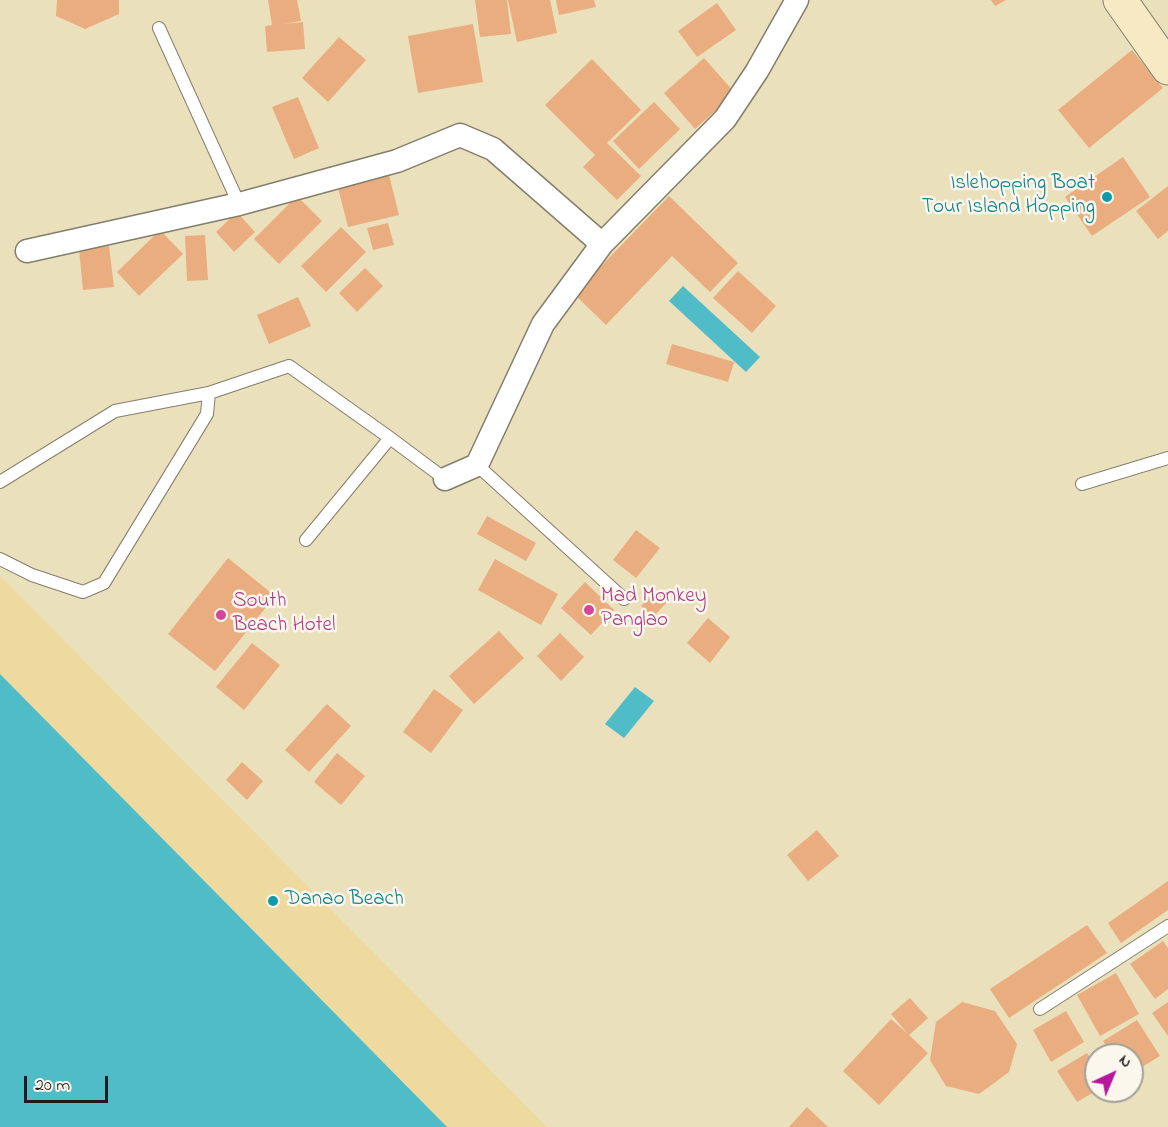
<!DOCTYPE html>
<html>
<head>
<meta charset="utf-8">
<style>
  body { margin:0 }
  #map { position:relative; width:1168px; height:1127px; overflow:hidden; background:#eae0bc; font-family:"Indie Flower",sans-serif }
  canvas { display:block }
  .north { position:absolute; left:1084px; top:1043px; width:60px; height:60px; box-sizing:border-box; background:#fbf7ec; border:2px solid #a29f99; border-radius:50%; rotate:44deg; font-size:16px; font-weight:700; line-height:24px; text-align:center; color:#1c1c1c }
  .north::after { content:''; display:block; margin:auto; width:21px; height:27px; background:#b5179e; clip-path:polygon(50% 0,100% 100%,50% 72%,0 100%) }
  .scale { position:absolute; left:24px; top:1076px; width:84px; height:27px; box-sizing:border-box; border:3px solid #1c1c1c; border-top:0; padding-left:8px; font-size:18px; line-height:21px; white-space:nowrap; color:#1c1c1c; -webkit-text-stroke:4px #fbf7ec; paint-order:stroke }
</style>
</head>
<body>
<div id="map">
<canvas width="1168" height="1127"></canvas>
<div class="north">N</div>
<div class="scale">20 m</div>
</div>
<script>
const c = document.querySelector('canvas').getContext('2d');
c.lineJoin = 'round';
function paint(path, color) { c.fillStyle = color; c.fill(path, 'evenodd'); }
function strokePath(path, color, width, dash) { c.strokeStyle = color; c.lineWidth = width; c.lineCap = dash ? 'butt' : 'round'; c.setLineDash(dash || []); c.stroke(path); }
function write(font, color, halo, rows, align = 'center') {
  c.font = font + ' "Indie Flower",sans-serif'; c.lineWidth = 5; c.setLineDash([]); c.textBaseline = 'middle'; c.strokeStyle = halo; c.fillStyle = color; for (const [text, x, y, turn = 0] of rows) {
    c.save(); c.translate(x, y); c.rotate((+turn || 0) * Math.PI / 180); c.textAlign = isNaN(turn) ? turn : align; if (halo) c.strokeText(text, 0, 0); c.fillText(text, 0, 0); c.restore();
  }
}
paint(new Path2D(`
  M0,576L547,1127H447L0,674Z`), '#eeda9e');
paint(new Path2D(`
  M683,286L760,357L746,372L669,301Z
  M0,674L447,1127H0Z
  M635,687L654,701L624,738L605,724Z`), '#4fbcc7');
paint(new Path2D(`
  M57,0H119V14L85,29L56,16Z
  M268,0H297L301,21L283,24L303,22L305,49L267,52L265,26L272,25Z
  M475,0H507L511,34L480,37Z
  M508,0H550L557,33L517,42Z
  M556,0H594L596,7L559,15Z
  M991,0H1006L995,6Z
  M717,3L736,30L697,57L678,31Z
  M473,24L483,82L418,93L408,36Z
  M339,37L366,60L328,102L302,78Z
  M1132,50L1163,88L1089,148L1058,110Z
  M704,58L735,93L695,129L664,93Z
  M592,59L641,110L607,143L641,176L617,200L583,167L595,155L545,105Z
  M298,97L319,148L294,159L272,107Z
  M654,102L680,129L639,169L613,141Z
  M1123,157L1150,197L1092,236L1065,197Z
  M389,175L399,215L348,227L338,188Z
  M1168,186V231L1158,239L1136,211Z
  M297,196L322,221L279,264L254,239Z
  M669,196L738,263L710,292L672,256L606,325L574,294Z
  M237,212L255,232L234,252L216,232Z
  M388,223L394,245L373,250L367,228Z
  M341,227L366,252L326,292L301,266Z
  M160,230L183,254L139,296L117,272Z
  M205,235L208,280L187,281L185,236Z
  M109,246L114,287L83,290L79,249Z
  M365,268L383,286L357,312L339,293Z
  M738,271L776,306L752,333L713,298Z
  M298,297L311,326L269,344L257,315Z
  M672,344L734,362L728,382L666,364Z
  M487,516L536,543L526,561L477,534Z
  M636,530L660,548L636,578L613,560Z
  M228,558L275,596L215,671L168,634Z
  M495,559L558,594L541,625L478,590Z
  M585,582L614,610L591,635L561,608Z
  M656,591L667,602L653,617L641,606Z
  M708,618L730,637L710,663L687,643Z
  M499,631L524,658L474,704L449,676Z
  M560,633L584,657L561,681L537,656Z
  M252,643L280,665L244,710L216,687Z
  M434,689L463,710L431,753L403,732Z
  M327,704L351,726L309,772L285,750Z
  M337,753L365,776L341,805L314,782Z
  M242,762L263,781L247,800L226,780Z
  M817,830L839,856L808,881L787,855Z
  M1168,881V910L1121,943L1108,923Z
  M1087,925L1107,953L1009,1018L990,989Z
  M1163,941L1168,948V989L1155,999L1130,964Z
  M1116,973L1139,1014L1100,1036L1077,995Z
  M910,998L928,1018L909,1035L928,1053L879,1105L843,1071L891,1019L908,1034L891,1014Z
  M962,1002L995,1011L1017,1044L1009,1072L979,1094L946,1086L930,1060L936,1022Z
  M1168,1002V1036L1152,1013Z
  M1066,1011L1084,1042L1051,1062L1033,1030Z
  M1137,1020L1160,1056L1132,1073V1055H1112L1103,1041Z
  M1087,1053L1096,1067V1091L1077,1102L1057,1071Z
  M807,1107L828,1127H789Z`), '#e9ad7f');
const lane = new Path2D(`
  M159,28L239,204
  M477,465L624,599
  M0,482L115,411L209,393L289,366L390,438L445,479
  M1082,484L1168,458
  M306,540L390,438
  M0,559L32,575L83,592L104,583L207,414L209,393
  M1040,1009L1168,926`);
const street = new Path2D(`
  M27,251L239,204L397,161L460,135L493,149L602,244
  M445,479L477,465L543,324L602,244L725,119L757,71L797,0`);
const secondary = new Path2D(`
  M1120,0L1168,68`);
strokePath(lane, '#837e6c', 14);
strokePath(street, '#837e6c', 25);
strokePath(secondary, '#837e6c', 35);
strokePath(lane, '#fff', 12);
strokePath(street, '#fff', 22);
strokePath(secondary, '#f7e9c3', 33);
for (const [x, y, r, color] of [
  [1107,197,6,"#0f9aa8"],
  [589,610,6,"#d1479c"],
  [221,615,6,"#d1479c"],
  [273,901,6,"#0f9aa8"]
]) { const dot = new Path2D(); dot.arc(x, y, r, 0, 2 * Math.PI); c.fillStyle = color; c.fill(dot); strokePath(dot, '#fbf7ec', 2); }
write('21px', '#0d838f', '#fbf7ec', [
  ["Islehopping Boat",1095,185],
  ["Tour Island Hopping",1095,209],
  ["Danao Beach",285,901,"left"]
], 'right');
write('21px', '#b23c85', '#fbf7ec', [
  ["Mad Monkey",601,598],
  ["Panglao",601,622],
  ["South",233,603],
  ["Beach Hotel",233,627]
], 'left');
</script>
</body>
</html>
